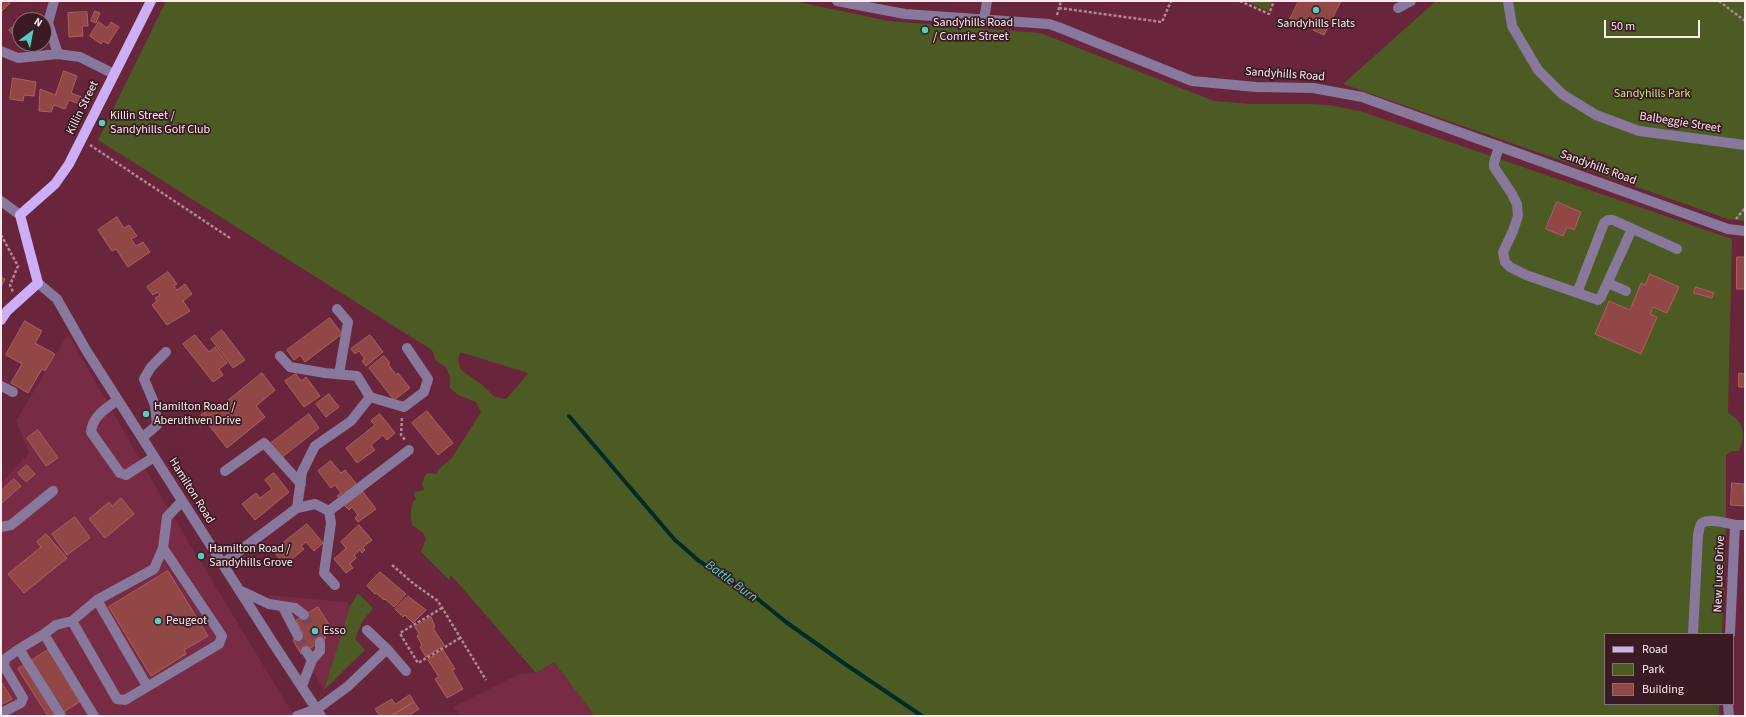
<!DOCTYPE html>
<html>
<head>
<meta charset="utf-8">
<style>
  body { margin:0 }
  #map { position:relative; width:1746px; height:717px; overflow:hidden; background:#68253b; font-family:"Source Sans 3",sans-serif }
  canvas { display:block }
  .frame { position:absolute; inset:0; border:2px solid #fceaee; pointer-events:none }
  .legend { position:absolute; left:1604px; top:633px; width:130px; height:72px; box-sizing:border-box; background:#3a1b24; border:1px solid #886e75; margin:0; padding:5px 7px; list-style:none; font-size:12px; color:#fceaee }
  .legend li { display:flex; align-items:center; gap:8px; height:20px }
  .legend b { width:20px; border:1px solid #886e75 }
  .north { position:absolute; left:12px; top:12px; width:40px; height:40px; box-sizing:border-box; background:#3a1b24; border:1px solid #886e75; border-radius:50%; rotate:32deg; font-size:11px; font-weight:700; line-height:16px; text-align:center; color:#fceaee }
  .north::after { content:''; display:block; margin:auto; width:14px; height:18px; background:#59cebe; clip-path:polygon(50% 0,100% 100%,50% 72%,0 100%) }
  .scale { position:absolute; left:1604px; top:20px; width:96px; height:18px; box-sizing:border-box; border:2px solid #fceaee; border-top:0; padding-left:5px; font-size:12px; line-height:14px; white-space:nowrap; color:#fceaee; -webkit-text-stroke:3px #3a1b24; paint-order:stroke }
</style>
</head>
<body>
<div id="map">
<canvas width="1746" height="717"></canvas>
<div class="frame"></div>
<ul class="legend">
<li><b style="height:5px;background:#ccaff7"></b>Road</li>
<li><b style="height:11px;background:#4c5b24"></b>Park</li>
<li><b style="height:11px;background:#904745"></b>Building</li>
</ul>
<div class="north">N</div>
<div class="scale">50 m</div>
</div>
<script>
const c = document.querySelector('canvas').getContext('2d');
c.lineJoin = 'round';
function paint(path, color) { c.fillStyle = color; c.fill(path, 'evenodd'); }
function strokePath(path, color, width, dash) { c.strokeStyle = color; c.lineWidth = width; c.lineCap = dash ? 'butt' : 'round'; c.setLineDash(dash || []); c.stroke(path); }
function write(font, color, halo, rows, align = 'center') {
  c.font = font + ' "Source Sans 3",sans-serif'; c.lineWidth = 3.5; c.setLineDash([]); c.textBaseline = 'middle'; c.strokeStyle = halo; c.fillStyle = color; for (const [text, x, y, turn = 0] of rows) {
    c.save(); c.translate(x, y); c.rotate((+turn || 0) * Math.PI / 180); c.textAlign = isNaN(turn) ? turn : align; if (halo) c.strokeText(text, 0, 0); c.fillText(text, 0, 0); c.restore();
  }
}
paint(new Path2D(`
  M68,334L164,501L294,716H1V483L29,453L16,421Z
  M268,595L347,602L350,606L324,690Z
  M554,662L595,716H460L453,707L519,674L536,673Z`), '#772b44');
paint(new Path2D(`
  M166,1H794L888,21L1040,33L1214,101L1252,104H1311L1329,105L1360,111L1732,239L1728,413C1745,422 1746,436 1739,451H1732L1726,455V522L1722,634H1605V704H1719V714L1716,716H595L554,662L536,673L451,575L449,580L421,552L426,538L423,533L412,525C410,518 410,503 416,499L414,495L415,492L424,490L422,484L425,475L428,473L436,474L439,469L452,458L481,412L476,402L458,395L450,388V378L446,367L436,361L432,350L98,140ZM460,352L528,373V374L506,399L495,397L481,384L461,370L458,360Z
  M1245,1H1272L1268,11Z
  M1436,1H1745V221L1728,219L1343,84Z
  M358,593L373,608L362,622L355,639L365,650L324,690L350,606Z`), '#4c5b24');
strokePath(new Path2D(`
  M569,416L674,539L699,561L754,596L786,622L845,664L922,716`), '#002c27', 4);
const building = new Path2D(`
  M1,1H8L10,3L1,12Z
  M1299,1H1341L1324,35L1313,30L1314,27L1306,23L1304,25L1290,19Z
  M95,11L100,13L96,23L91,21Z
  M87,12L88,26H82L83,36L69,37L68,13Z
  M28,14L33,20H21Z
  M20,21V43L9,30Z
  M99,22L107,28L111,22L119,27L108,44L103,41L101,44L90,36Z
  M64,71L77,76L71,93L84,98L82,105L69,100L65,109L54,105L51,112L39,111L40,89L55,95Z
  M13,78L36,82L34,96L24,95L23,101L10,99Z
  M1557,202L1581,212L1574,230L1567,227L1563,236L1546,229Z
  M117,217L124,228L129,225L137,236L131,239L136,246L143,242L150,252L128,267L116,249L112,251L98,230Z
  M1737,257H1745V289H1737Z
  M168,272L177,284L174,286L177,290L185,284L192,294L183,301L190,311L167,325L152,305L157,301L155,298L160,295L158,292L153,295L147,287Z
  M1650,274L1679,287L1667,313L1653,307L1650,314L1657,317L1641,354L1595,334L1609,301L1630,310L1641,283L1645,285Z
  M1,277L5,279L1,287Z
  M1696,287L1714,293L1712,298L1694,293Z
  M330,318L342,334L305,362L300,355L294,360L287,350Z
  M25,321L42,331L35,343L55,354L45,371L42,369L28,393L11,383L22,364L6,355Z
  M222,330L245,360L233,368L211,339Z
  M195,335L209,352L215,347L227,363L219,369L223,375L213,382L183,344Z
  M370,335L383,352L366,366L362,361L365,359L359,351L355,354L351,349Z
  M384,356L390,363L388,364L396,375L398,373L410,388L394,400L369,368Z
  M262,373L275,390L256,406L265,417L227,448L201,415L215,404L218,408Z
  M1739,373L1745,374V387H1739Z
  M296,374L301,381L306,377L320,396L304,407L285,381Z
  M329,394L339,407L326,417L316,404Z
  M427,411L453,443L438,455L412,423Z
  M309,414L319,428L281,458L270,444Z
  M380,414L395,433L387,440L383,435L371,445L375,450L357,463L346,448L375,425L371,421Z
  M38,430L58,458L46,466L27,438Z
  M331,461L341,473L345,470L358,486L341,500L337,496L341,493L335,485L331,488L318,471Z
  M27,465L35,474L26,482L18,473Z
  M274,473L289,492L255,520L242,504L256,493L260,498L272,489L265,480Z
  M14,479L21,486L1,504V491Z
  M1732,483L1744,484L1745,506L1731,505Z
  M363,492L376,509L358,522L355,518L358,515L352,507L349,510L345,506Z
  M121,498L134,514L105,538L89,519L109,502L112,506Z
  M75,517L90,538L67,555L52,534Z
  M307,524L323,543L314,551L306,542L301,546L304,549L285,565L273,551Z
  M359,525L372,540L363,547L365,550L362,553L360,550L354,555L356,558L350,564L353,568L346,573L334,559L346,548L341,542Z
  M46,534L67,558L24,593L8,574L41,547L37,542Z
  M168,571L208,636L184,650L186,654L151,676L109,607Z
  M380,572L406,594L394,607L385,599L384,600L376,593L375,594L367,586Z
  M408,596L426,610L413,623L405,615L403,617L395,609Z
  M318,607L331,628L323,633L326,638L301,654L293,640L303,633L296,621Z
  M431,617L435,627L433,628L444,645L426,657L420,647L422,645L417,636L419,634L415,627Z
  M48,650L81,701L57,716H48L18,669Z
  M443,650L455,669L452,670L463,689L447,698L435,679L439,677L428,660Z
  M1,682L12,699L1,705Z
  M410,695L414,702L391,716H380L375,709L392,699L395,704Z
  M414,702L419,709L408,716H391Z`);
paint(building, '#904745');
strokePath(building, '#ad615e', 1);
strokePath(new Path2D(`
  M304,615L320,642
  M298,636L306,651`), '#7e4356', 10, [10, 5]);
strokePath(new Path2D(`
  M1240,1L1269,14L1274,1
  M1719,1L1745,21
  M1059,8L1162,22L1171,1
  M1057,15L1061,1
  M90,145L230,238
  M1736,219L1745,208
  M1,235L18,266L10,285L13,292
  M402,418L401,435L406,441
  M392,565L414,584L438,601L486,680
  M442,608L400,633L402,637L418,663L460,638`), '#b28794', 2.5, [3, 2]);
strokePath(new Path2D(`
  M54,1L48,23L58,54
  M837,1L905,14L1049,24L1058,27L1192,81L1256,87L1313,88L1362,97L1728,229L1745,231
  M1508,1L1512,26L1538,70L1562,94L1596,115L1639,131L1745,145
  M1398,8L1411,1
  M984,19L987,1
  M1,51L18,58L58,54L80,57L114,74
  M1499,146L1494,163V167L1512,194L1517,204L1518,216L1513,231L1503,252L1505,262L1510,267L1526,275L1598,300L1601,297L1632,229
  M1,201L20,215
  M38,283L57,299L86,350L273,643L321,716
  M1608,283L1626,291
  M1577,293L1604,223L1608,220H1613L1677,249
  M337,309L348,322L339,374
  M1,386L13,392
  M370,397L404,407L424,392L428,379L407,348
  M118,400C106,408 92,417 91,432L120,473L126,475L154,457
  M142,438L157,425L155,405L144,379L151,367L166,352
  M225,471L264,443L301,484
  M297,508L315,504L329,511L331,523L324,573L335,585
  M329,511L409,450
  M1,527L11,525L53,491
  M222,564L297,508L302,472L315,446L351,421L370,397L357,376L325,373L290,367L280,356
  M239,590L269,604L295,608L304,615
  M97,600L147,686
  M283,607L298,636
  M72,621L117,699L125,700L219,644L222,636L163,548
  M367,630L387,649L406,671
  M44,634L19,649L61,716
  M1693,634L1698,535C1699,532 1699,525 1702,523C1710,518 1727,523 1735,525
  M1730,634L1735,525H1745
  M306,651L312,660
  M302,686L312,660L320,651V642
  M1728,704L1729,716
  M1,713L21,703L23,698L4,666L5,659L19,649
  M94,716L44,634L56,625L72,621L97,600L154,569L163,548L167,517L182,501
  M297,716L317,709L347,687L387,649`), '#87789c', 10);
strokePath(new Path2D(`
  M1,320L7,311L38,283L20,215L55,184L69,164L151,1`), '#ccaff7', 10);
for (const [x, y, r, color] of [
  [1316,10,4,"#59cebe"],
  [925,30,4,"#59cebe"],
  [102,123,4,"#59cebe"],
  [146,414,4,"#59cebe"],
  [201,556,4,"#59cebe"],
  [158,621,4,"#59cebe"],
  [315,631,4,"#59cebe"]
]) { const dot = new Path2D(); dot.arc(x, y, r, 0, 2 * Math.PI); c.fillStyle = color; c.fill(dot); strokePath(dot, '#3a1b24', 1.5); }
write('12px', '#fceaee', '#3a1b24', [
  ["Sandyhills Road",933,23],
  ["/ Comrie Street",933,37],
  ["Sandyhills Flats",1316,24,"center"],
  ["Killin Street /",110,116],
  ["Sandyhills Golf Club",110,130],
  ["Hamilton Road /",154,407],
  ["Aberuthven Drive",154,421],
  ["Hamilton Road /",209,549],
  ["Sandyhills Grove",209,563],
  ["Peugeot",166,621],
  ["Esso",323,631]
], 'left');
write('12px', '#fceaee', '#3a1b24', [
  ["Sandyhills Road",1285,75,4],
  ["Killin Street",83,108,-64],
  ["Balbeggie Street",1680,123,9],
  ["Sandyhills Road",1598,168,20],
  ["Hamilton Road",191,491,58],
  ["New Luce Drive",1720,574,-88]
]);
write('12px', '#c7ea72', '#3a1b24', [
  ["Sandyhills Park",1652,94]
]);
write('italic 13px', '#4edac7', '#3a1b24', [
  ["Battle Burn",731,582,36]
]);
</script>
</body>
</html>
